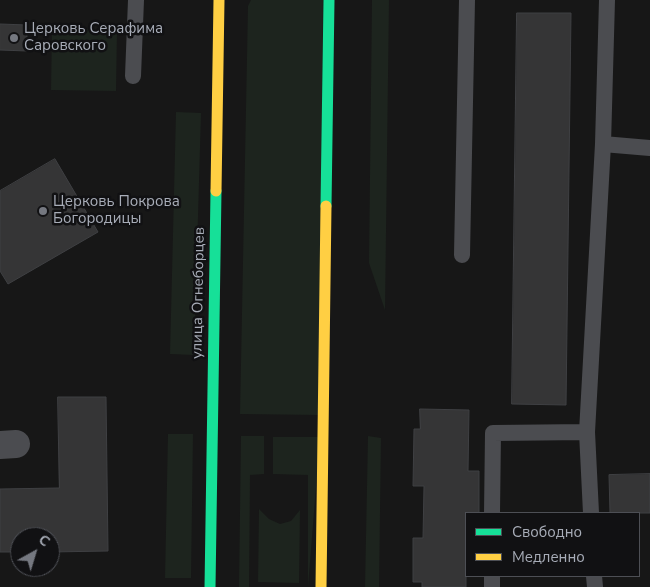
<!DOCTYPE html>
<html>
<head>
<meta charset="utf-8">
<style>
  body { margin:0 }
  #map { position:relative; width:650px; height:587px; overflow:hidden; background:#171717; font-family:"Nunito Sans",sans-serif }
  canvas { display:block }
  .legend { position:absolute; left:465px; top:512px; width:175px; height:65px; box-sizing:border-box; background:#111113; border:1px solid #4d4f55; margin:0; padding:6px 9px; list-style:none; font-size:15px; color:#a8adb8 }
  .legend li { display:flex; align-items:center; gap:10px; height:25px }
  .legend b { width:25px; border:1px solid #4d4f55 }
  .north { position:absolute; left:10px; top:527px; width:50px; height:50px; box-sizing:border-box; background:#111113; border:1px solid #4d4f55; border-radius:50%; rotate:39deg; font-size:14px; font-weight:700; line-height:20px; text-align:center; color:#a8adb8 }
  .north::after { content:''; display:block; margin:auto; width:18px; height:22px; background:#757880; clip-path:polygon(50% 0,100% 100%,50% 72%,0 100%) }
</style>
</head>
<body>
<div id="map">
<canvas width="650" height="587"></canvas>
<ul class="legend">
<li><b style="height:6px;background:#16e098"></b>Свободно</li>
<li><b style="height:6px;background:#ffcf43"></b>Медленно</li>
</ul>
<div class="north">С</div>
</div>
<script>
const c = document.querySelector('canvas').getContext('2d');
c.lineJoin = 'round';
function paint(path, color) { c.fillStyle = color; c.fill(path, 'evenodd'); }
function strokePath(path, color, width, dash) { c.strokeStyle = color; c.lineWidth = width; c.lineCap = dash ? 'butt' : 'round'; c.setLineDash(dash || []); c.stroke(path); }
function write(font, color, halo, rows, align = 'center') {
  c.font = font + ' "Nunito Sans",sans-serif'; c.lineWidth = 5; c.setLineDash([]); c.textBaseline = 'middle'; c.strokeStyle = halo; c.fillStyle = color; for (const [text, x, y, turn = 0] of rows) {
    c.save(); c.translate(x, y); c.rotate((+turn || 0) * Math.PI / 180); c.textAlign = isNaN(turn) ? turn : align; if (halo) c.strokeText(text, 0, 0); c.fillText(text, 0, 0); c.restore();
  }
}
paint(new Path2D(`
  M251,0H323L320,415L240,414L248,6Z
  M372,0H389L385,310L369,263Z
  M52,28L117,30L116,91L51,90Z
  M176,112L201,113L194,355L170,354Z
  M168,434H193L191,578H165Z
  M241,436H264V474L250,475L249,587H239Z
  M368,436L381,438L379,587H365Z
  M273,437H320L308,587V475L273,474Z
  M259,509L269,519L280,524L291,521L300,510L299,583L258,582Z`), '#1d241e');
const building = new Path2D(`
  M517,13H571L566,405L512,404Z
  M0,24L27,25V51L0,50Z
  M55,159L98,232L8,284L0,271V191Z
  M58,397H106L108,551L50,552V537H20V552H0V489L59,488Z
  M420,409L469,410L468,471H479V513H466V587H422V582H413V538H423L424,486H413L414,429H420Z
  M650,474V513H610L609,475Z`);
paint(building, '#353536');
strokePath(building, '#3f4043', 1);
strokePath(new Path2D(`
  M133,76L136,0
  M603,144L650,148
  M462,255L467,0
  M492,513L493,433L587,432
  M591,513L587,432L603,144L607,0
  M594,576L595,587
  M492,587V576`), '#4b4c50', 16);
strokePath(new Path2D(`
  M0,445L16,444`), '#4b4c50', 28);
strokePath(new Path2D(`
  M326,206L329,0
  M210,587L216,191`), '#16e098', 11);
strokePath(new Path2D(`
  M216,191L219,0
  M321,587L326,206`), '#ffcf43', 11);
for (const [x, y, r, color] of [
  [14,38,5,"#757880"],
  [43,211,5,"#757880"]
]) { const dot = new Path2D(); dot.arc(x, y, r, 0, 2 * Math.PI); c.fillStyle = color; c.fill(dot); strokePath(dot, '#111113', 2); }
write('15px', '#a8adb8', '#111113', [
  ["Церковь Серафима",24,29],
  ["Саровского",24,46],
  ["Церковь Покрова",53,202],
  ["Богородицы",53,219]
], 'left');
write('15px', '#a8adb8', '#111113', [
  ["улица Огнеборцев",199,293,-89]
]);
</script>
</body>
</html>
